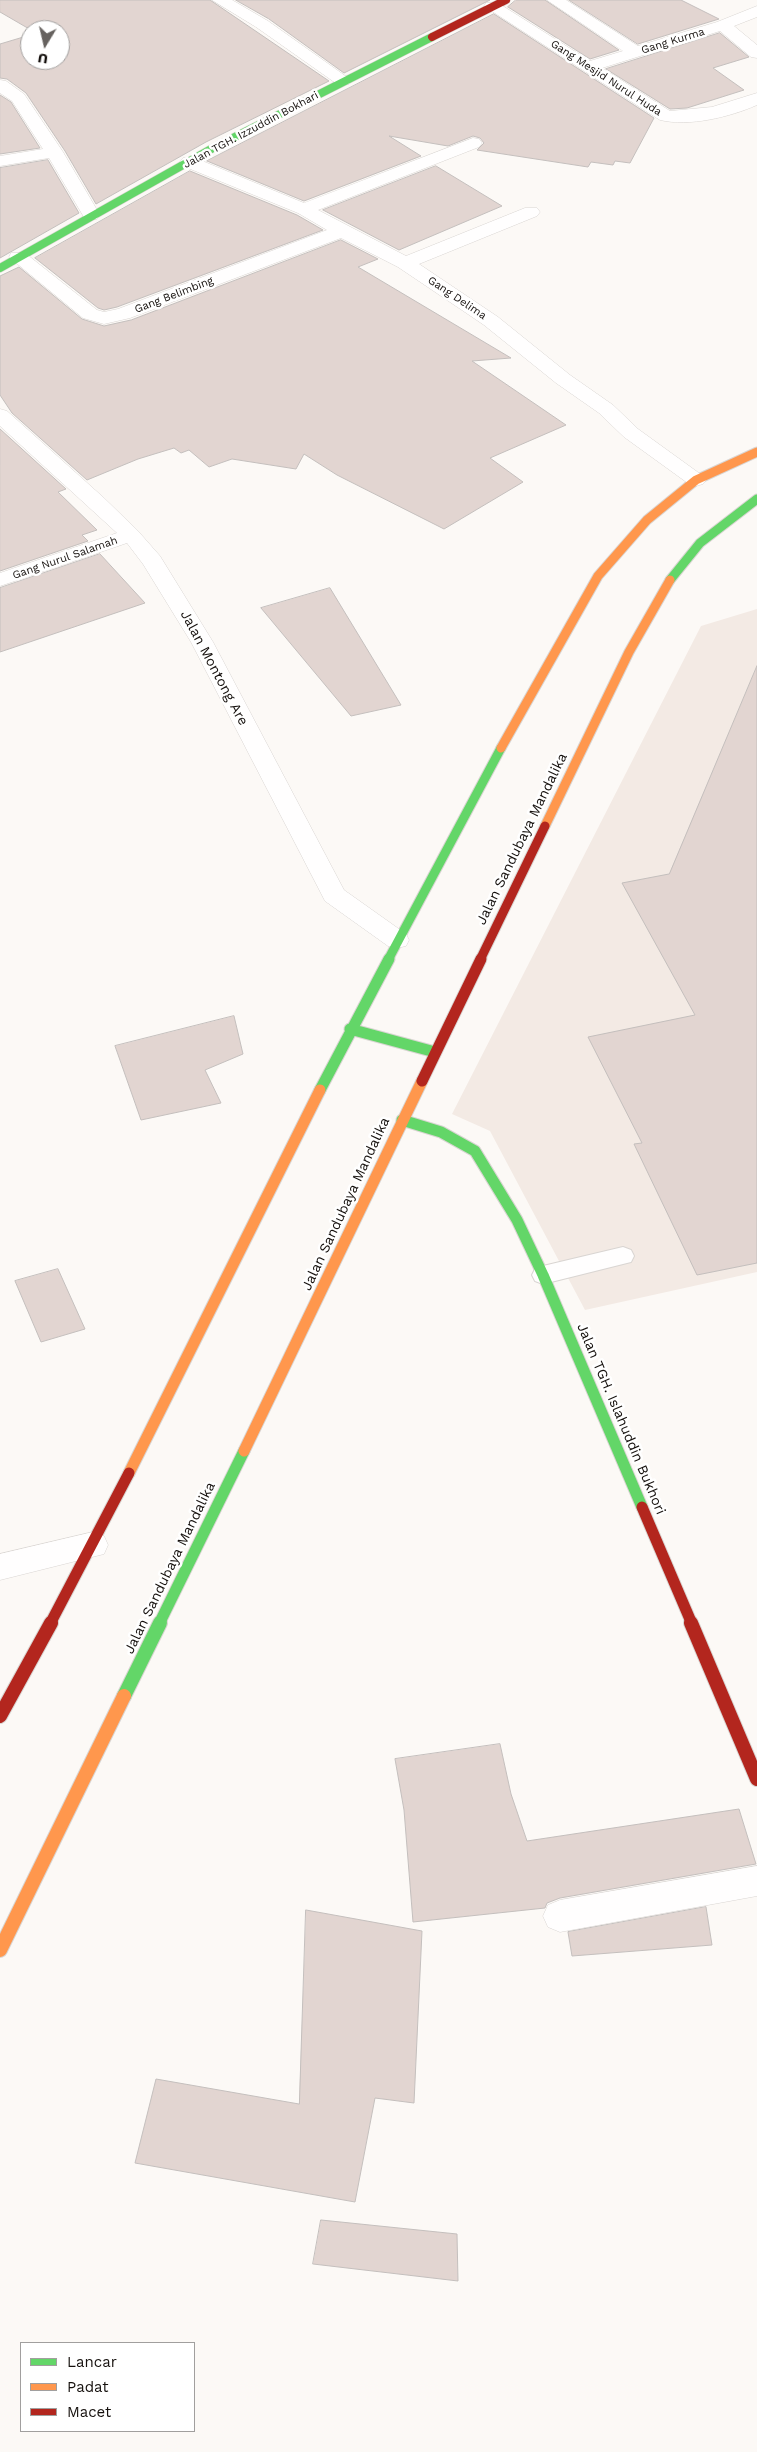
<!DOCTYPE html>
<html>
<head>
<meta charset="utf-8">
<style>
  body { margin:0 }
  #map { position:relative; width:757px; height:2452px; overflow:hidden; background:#fcf9f6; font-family:"Work Sans",sans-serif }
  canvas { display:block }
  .legend { position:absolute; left:20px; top:2342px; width:175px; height:90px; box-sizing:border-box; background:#fff; border:1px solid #a19f9e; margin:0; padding:6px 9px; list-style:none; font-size:15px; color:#15100d }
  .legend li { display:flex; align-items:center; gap:10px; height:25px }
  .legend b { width:25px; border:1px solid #a19f9e }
  .north { position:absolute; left:20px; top:20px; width:50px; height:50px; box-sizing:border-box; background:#fff; border:1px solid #a19f9e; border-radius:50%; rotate:189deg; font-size:14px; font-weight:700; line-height:20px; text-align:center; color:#15100d }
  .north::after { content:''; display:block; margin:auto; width:18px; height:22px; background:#66625f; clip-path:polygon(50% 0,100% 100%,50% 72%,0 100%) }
</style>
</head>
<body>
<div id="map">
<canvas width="757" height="2452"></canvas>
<ul class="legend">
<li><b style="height:6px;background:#63d668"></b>Lancar</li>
<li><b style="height:6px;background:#ff974d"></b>Padat</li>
<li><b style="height:6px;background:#b3261e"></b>Macet</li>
</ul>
<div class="north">U</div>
</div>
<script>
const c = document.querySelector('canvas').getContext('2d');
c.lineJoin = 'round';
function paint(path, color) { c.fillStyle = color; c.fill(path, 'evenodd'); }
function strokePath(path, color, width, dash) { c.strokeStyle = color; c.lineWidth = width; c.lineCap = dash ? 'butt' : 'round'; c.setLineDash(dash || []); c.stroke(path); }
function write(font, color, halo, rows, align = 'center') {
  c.font = font + ' "Work Sans",sans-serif'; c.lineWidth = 5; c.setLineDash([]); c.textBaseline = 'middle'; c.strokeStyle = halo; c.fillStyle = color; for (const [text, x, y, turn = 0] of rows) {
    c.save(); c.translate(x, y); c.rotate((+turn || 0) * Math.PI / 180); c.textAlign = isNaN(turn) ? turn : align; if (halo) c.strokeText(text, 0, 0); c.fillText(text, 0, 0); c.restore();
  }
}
paint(new Path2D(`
  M757,609V1272L585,1310L490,1131L452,1114L701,626Z`), '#f3eae4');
const building = new Path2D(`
  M0,0H210L329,81L206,142L96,204L65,151L26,93L7,79L0,78V44L30,35V60H60V30H31L0,12Z
  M236,0H490L344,73L269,19Z
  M516,0H545L619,50L590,59L508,7Z
  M569,0H681L719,19L638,44Z
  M494,14L654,118L630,163L615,161L613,165L591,162L588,167L477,150L484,143L480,138L473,136L448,146L389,136L421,156L304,201L207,161Z
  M720,33L749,57L713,68L744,90L687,108L670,109L606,69Z
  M0,95L11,102L40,148L0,154Z
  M48,160L79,213L0,258V168Z
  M436,166L502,206L399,250L323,210Z
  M190,171L297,215L323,230L117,307L104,310L98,308L35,258Z
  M341,240L378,259L358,267L511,358L472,361L566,425L490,458L523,482L444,529L337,475L304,454L296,469L232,459L209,467L189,450L181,453L174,448L138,459L87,480L12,413L0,395V276L19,267L82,319L104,326L131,320Z
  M0,429L66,489L58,492L97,530L82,535L88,541L0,571Z
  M100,554L145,603L0,652V588Z
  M330,588L401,705L351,716L261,608Z
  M757,666V1263L697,1275L634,1144L642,1143L588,1037L695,1015L622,883L669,874Z
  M234,1016L243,1054L205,1070L221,1103L141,1120L115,1046Z
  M58,1269L85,1329L41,1342L15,1281Z
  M500,1744L511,1794L527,1841L739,1809L756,1864L560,1898L547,1903L545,1908L413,1922L404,1810L395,1759Z
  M706,1907L712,1945L572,1956L568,1932Z
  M306,1910L422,1931L414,2103L375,2098L355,2202L135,2163L156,2079L299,2104Z
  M321,2220L457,2234L458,2281L313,2264Z`);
paint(building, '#e2d5d1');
strokePath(building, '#c4bfbd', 1);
const lane = new Path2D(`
  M623,1247L631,1250L634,1256L631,1262L543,1284L535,1281L532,1275L535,1269L543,1266Z`);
const street = new Path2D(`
  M212,0H232L268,21L351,80L349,84H337L256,27Z
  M547,0H566L638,46L717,22L757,6V17L734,26L757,45V58L751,57L720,31L602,68L670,111L712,107L757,93V105C730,117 689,127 660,120L484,6L486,3H498L590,61L623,51Z
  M0,80L6,81L24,94L63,152L100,215L97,219H85L49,158L0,166V156L43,149L12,101L0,93Z
  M473,138L479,139L482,143L479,147L318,210L406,256L525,208H537L540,212L537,216L419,264L498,317L570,375L613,405L638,429L703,476L706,480L703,484L696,486L689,484L624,437L599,413L556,383L484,325L398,267L341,238L130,318L104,324L83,318L9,257L11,253H25L97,310L104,312L118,309L327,230L298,213L183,166L180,162L183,158H195L304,203Z
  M0,409L7,411L104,498L138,531L160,556L213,642L344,890L406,934L409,940L406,946L397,948L388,946L325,901L191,642L143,564L127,543L0,586V573L117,533L0,426Z
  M93,1532L104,1536L108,1545L104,1554L0,1580V1554Z
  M757,1866V1896L560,1932L548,1927L543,1916L548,1905L560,1900Z`);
const fastFar3 = new Path2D(`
  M0,268L213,148L432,37`);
const fastFar2 = new Path2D(`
  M670,580L700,543L757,499
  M388,960L501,748`);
const fastFar1 = new Path2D(`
  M350,1029L435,1052
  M320,1090L389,959
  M402,1120L441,1132L475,1151L517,1220L543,1275L642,1507
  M159,1624L244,1451`);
const fast = new Path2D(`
  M124,1696L160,1623`);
const slowFar2 = new Path2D(`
  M501,748L598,576L647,520L696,480L757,452
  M545,826L629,652L670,580`);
const slowFar1 = new Path2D(`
  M244,1451L422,1081
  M129,1473L320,1090`);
const slow = new Path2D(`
  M0,1950L124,1696`);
const jamFar3 = new Path2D(`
  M432,37L506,0`);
const jamFar2 = new Path2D(`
  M480,960L545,826`);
const jamFar1 = new Path2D(`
  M422,1081L481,959
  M642,1507L692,1624
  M50,1624L129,1473`);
const jam = new Path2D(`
  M691,1623L757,1779
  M0,1716L51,1623`);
strokePath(lane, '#d9d5d2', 2);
strokePath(street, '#d9d5d2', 1);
strokePath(fastFar3, '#d9d5d2', 9);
strokePath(fastFar2, '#d9d5d2', 11);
strokePath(fastFar1, '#d9d5d2', 13);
strokePath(fast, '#d9d5d2', 16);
strokePath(slowFar2, '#d9d5d2', 11);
strokePath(slowFar1, '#d9d5d2', 13);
strokePath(slow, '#d9d5d2', 16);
strokePath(jamFar3, '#d9d5d2', 9);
strokePath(jamFar2, '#d9d5d2', 11);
strokePath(jamFar1, '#d9d5d2', 13);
strokePath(jam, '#d9d5d2', 16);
paint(lane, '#fffefe');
paint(street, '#fffefe');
strokePath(fastFar3, '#63d668', 8);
strokePath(fastFar2, '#63d668', 9);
strokePath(fastFar1, '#63d668', 11);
strokePath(fast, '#63d668', 14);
strokePath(slowFar2, '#ff974d', 9);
strokePath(slowFar1, '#ff974d', 11);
strokePath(slow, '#ff974d', 14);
strokePath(jamFar3, '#b3261e', 8);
strokePath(jamFar2, '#b3261e', 9);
strokePath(jamFar1, '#b3261e', 11);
strokePath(jam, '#b3261e', 14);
write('11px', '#15100d', '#fff', [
  ["Gang Kurma",673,41,-17],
  ["Gang Mesjid Nurul Huda",606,78,33],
  ["Jalan TGH. Izzuddin Bokhari",251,130,-28],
  ["Gang Belimbing",174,295,-21],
  ["Gang Delima",457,298,34],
  ["Gang Nurul Salamah",65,558,-19]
]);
write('14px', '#15100d', '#fff', [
  ["Jalan Montong Are",214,668,62],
  ["Jalan Sandubaya Mandalika",522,839,-64],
  ["Jalan Sandubaya Mandalika",346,1204,-65],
  ["Jalan TGH. Islahuddin Bukhori",621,1419,67],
  ["Jalan Sandubaya Mandalika",170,1568,-64]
]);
</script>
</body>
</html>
